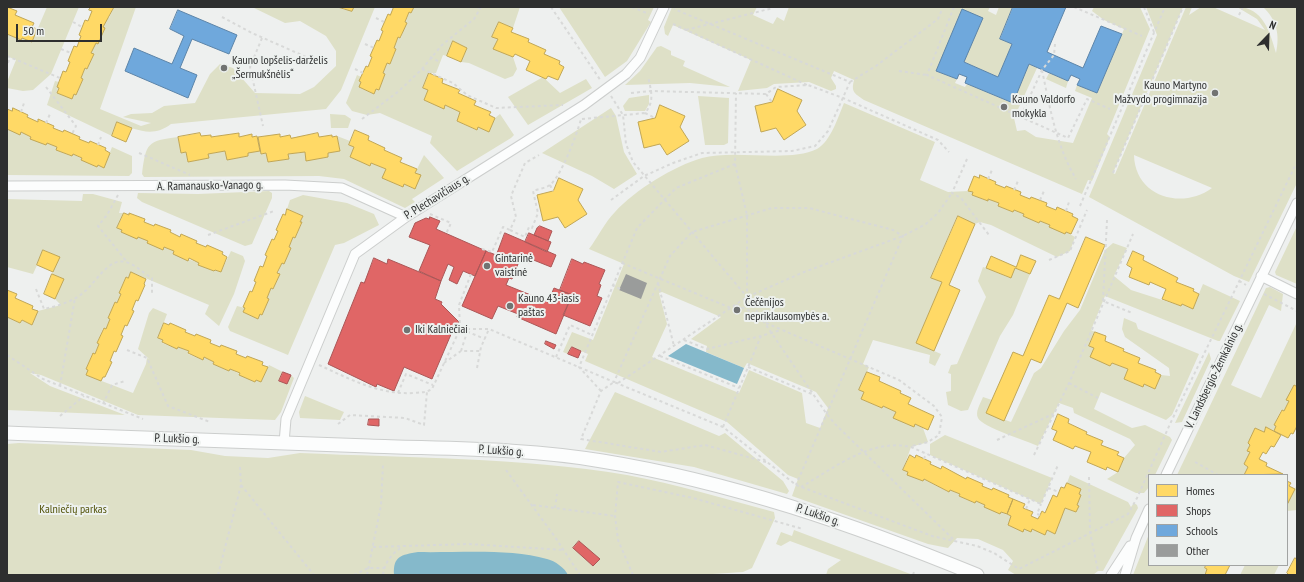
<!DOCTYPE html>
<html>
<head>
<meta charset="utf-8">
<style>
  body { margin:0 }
  #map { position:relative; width:1304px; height:582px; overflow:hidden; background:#eef0ef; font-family:"PT Sans Narrow",sans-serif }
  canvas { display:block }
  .frame { position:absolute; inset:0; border:8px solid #2e2f2f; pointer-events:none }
  .legend { position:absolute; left:1148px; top:474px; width:140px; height:92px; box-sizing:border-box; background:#edf1ef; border:1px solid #a1a3a2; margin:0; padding:5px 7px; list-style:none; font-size:12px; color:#2e2f2f }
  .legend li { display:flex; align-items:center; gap:8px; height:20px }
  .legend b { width:20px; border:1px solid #a1a3a2 }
  .north { position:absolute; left:1248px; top:16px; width:40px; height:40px; -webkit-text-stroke:3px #edf1ef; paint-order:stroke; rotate:23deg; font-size:11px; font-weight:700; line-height:16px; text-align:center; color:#2e2f2f }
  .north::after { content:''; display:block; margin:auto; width:14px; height:18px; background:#2e2f2f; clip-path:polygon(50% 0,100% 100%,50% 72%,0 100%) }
  .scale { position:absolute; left:16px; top:24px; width:86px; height:18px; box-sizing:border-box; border:2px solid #2e2f2f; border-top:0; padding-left:5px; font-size:12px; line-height:14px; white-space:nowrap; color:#2e2f2f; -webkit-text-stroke:3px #edf1ef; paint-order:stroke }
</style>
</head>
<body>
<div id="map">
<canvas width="1304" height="582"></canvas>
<div class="frame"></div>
<ul class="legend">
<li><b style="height:11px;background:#ffd966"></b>Homes</li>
<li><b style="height:11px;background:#e06666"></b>Shops</li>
<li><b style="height:11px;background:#6fa8dc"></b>Schools</li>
<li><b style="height:11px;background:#9a9c9b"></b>Other</li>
</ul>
<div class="north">N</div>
<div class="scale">50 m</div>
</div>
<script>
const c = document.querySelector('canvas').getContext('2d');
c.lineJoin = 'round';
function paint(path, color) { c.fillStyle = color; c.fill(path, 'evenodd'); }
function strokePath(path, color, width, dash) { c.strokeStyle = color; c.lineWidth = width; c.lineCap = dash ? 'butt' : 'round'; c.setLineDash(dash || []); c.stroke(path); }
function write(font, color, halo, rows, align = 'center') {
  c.font = font + ' "PT Sans Narrow",sans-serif'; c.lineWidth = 4; c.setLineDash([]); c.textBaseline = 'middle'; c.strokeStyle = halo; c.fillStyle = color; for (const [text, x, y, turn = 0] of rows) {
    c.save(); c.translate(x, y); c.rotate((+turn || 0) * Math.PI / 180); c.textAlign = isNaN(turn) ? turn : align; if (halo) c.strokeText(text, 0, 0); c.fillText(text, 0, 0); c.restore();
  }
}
paint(new Path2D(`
  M47,7H79L51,74L33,90L23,91L7,88V82L16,60L7,56V34L21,40L22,38L32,42Z
  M114,7H136L100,109L141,126L151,123L123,117L131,114L152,113L164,106L195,103L210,74L220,64L233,68L255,93L300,94L314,87L336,66V51L326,36L300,21L285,23L252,7H338L345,10L354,7H375L341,90L326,109L171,124C153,138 136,130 117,122L112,136L47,105L55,81L59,82L57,93L72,99L74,94L76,95L83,79L81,78L85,68L87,69L94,54L91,53L107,17L109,18Z
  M414,7H520L513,28L499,22L492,36L498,39L494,49L513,57L517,69L513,76L505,79L469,63L461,62L467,48L453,41L447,56L443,55L436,73H429L423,87L428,90L424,100L444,108L445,105L460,112L457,121L476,130L478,127L489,131L495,118L500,114L514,135L511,138L457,171L430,143L432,136L380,113L367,115L352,111L346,103L357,75L361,77L360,88L374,94L376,89L379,90L385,74L383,73L387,63L390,64L396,49L394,48L398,37L401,38L409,12L411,13Z
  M559,7H654L648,20L651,22L627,61L605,77Z
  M672,7H757L753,15L773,24L777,17L784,21L789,7H990L988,11L996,15L999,7H1013L1000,39L1012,44L998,77L964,62L936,71L957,79L955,83L965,87L967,84L1012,103L1029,64L1037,68L1014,118L1017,131L1025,130L1036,137L1073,143L1092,98L1075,91L1077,85L1097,93L1124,29L1104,20L1092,11L1094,7H1140L1150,29L1107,134L1110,137L1092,181L1088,180L1082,194L864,100C854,93 851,92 854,80L834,71L831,78L836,86V89L831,91L809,82L774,84L767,88L738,91L751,60L673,25L668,36L665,34L664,27Z
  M1146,7H1183L1113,173L1115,174L1186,7H1192L1189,15L1201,7H1213L1265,30L1257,19L1237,7C1263,7 1270,32 1276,53C1280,35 1277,20 1263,7H1297V183L1249,282L1234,276L1089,197L1157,35ZM1134,155L1212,188C1182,210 1135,197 1134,155Z
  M661,46L671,51V55L685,61L683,66L730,87L690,83L625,85L640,71L657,47Z
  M1049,73L1068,81L1066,88L1046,79Z
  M543,77L560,93L586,79L592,88L528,125L508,97Z
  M649,95V104L645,111H625L623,106L629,98Z
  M698,96L729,98L728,143L724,145H705Z
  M844,103L935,142L920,180L948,192L968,191L973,192L972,195L987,201L988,199L999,203L998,206L1013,212L1014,210L1024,214L1023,216L1039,223L1040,221L1050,225L1049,227L1066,232L1075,237L1070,251L1057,257L991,225L980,222L975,224L957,216L931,278L942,282L916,343L941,354L935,366L929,363L930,355L873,340L863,364L869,367L859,390L864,392L861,399L882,408L883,406L896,412L894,418L914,427L915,424L923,428L928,442L911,447L903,470L908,472V475L923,481L924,479L948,492L950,490L960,494L959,496L974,503L976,501L985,505V507L1011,516L1008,525L1023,531L1024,529H1032L1044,534L1047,530L1055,534L1065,508L1076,512L1079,506L1077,505L1081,495L1079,494L1081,489L1067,483L1070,475L1128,502L1131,507L1134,503L1137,505L1138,508L1103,571H1098L1093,575H1016L1008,570L1013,561L1003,550L978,539L957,538L948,548L928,544L792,496L798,479L788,475L727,422L585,361L588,354L572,347L568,354L563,352L572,332L593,340L624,264L589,249C598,237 605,222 615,212C635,190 674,166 702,158C734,149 789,163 817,149C831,141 838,117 844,103ZM662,292L721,317L691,339L707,346L706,352L744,368L747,363L816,392L828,408L820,428L806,423L802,393L749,370L739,393L652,357L667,324L659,293Z
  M611,108L616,116L624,152L637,174L614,189L592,176L542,153Z
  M330,114L345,115L351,119L348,128H331Z
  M7,129L20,134L21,132L45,145L47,143L57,147L56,150L71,156L73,154L97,167L98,165L104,168L112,147L132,156V173L129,176L7,175Z
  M337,136L350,141L349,145L354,147L350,157L370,166L371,163L386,169L383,178L402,187L404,184L414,189L420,175L415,173L424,155L444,178L412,199L415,202L405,208L344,179L319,176L144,177L142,174C146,143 147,141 178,137L181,153L186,152L188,162L209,158L208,154L225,151L227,160L248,156V153L260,151L261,154L266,153L268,162L289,159L288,154L305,152L307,160L328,157V153L340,151Z
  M269,191L272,193V198L252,244L245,246L142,202L137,198L138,193L198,194Z
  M83,194H93L122,202L119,213H124L117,228L174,251L173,254L199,263V265L214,271L215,270L221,272L231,251L243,256L245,261L234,294L219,326L205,314L209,305L131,272L128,278L126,277L119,292L121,294L117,303L115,302L108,318L110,319L106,329L103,328L97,343L99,344L95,354H92L86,369L88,370L86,375L133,393L146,364L147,358L149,359L138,349L149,313L153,308L167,314L158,338L163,340L162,343L177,349L178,347L189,351L188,354L203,360L204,357L214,362L213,364L229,371L230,369L255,382L256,380L261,382L269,365L283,372L280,381L291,375L294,378L281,412L275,420L138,415L41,375L30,373L50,386L125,415L7,410V317L20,323L22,320L32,325L38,311L61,305L55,299L63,279L52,274L59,257L44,250L33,274L7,267V199L82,201Z
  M303,195L347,203L374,214L379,225L344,243L335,245L288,355L230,331L228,327L237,306L245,308L243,312L258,319L260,314L262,315L269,299L267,298L271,288L273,289L280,274L278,273L282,263H284L291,248L289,247L293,237L295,238L302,223L300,222L303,216L287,209L290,200Z
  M1297,226V284L1276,275L1275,272Z
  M1113,243L1127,248L1114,276L1131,290L1181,306L1182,304L1193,308L1203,284L1240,301L1220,341H1218L1105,296L1091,330L1095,332L1089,346L1094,348L1091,357L1110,366L1112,363L1128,369L1124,379L1143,387L1144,384L1155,389L1161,375L1170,376L1169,368L1125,337L1122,329L1124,318L1136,323L1138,329L1199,354L1172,415L1166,420L1101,392L1094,409L1132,428L1145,425L1170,437L1172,440L1155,475H1149V487L1144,493H1136L1107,479L1118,472L1124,458L1135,445L1130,439L1074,413L1073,408L1059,403L1038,446C1027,441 982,427 978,418C975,412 980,404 983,397L992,400L986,413L1011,422L1034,373L1041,368L1064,331L1080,310L1105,250Z
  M983,267L1010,278L1015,268L1030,274L1013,315L1000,336L968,410L961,411L948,405L946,392L951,391V374L948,373L951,365L957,364L986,297L978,281Z
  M1270,287L1283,294L1281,311L1269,305L1231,385L1261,398L1297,322V384L1296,386L1294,385L1287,400L1289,401L1284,411L1281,410L1274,425L1276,426L1274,431L1266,427L1264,432L1255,428L1248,443L1250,445L1247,451L1250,452L1244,464L1248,467L1244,475H1177L1258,305L1266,288Z
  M1209,352L1211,359L1182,422L1175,423Z
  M615,392L719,436L725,433L783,481L789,491L787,494L694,467L585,449Z
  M305,396L344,412L340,420L300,418L299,412Z
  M945,435L1052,478L1041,504L930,455V444Z
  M19,443L191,450L225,456L268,458L300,453C408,458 519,457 627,475C676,484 725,499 774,512L775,518L752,568L743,572L698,575H7V444Z
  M1297,485V510L1287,511V502Z
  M794,530L913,575H826L828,569L841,560L790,541L781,546L776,544L781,532L792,536Z
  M1149,534V565H1206L1205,568L1207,569L1205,575H1133Z
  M1245,565H1279L1274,575H1240Z`), '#dee0c7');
paint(new Path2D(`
  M686,344L744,368L737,384L668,356Z
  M418,552C457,553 509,548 547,559C555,561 565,568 568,575H394C393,556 401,555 418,552Z`), '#85b9cb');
const homes = new Path2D(`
  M7,7L17,11L15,15L34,23L32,27L37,29L32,42L22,38L21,40L7,34Z
  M91,7H114L103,27L105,28L98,44L96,43L91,53L94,54L87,69L85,68L81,78L83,79L76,95L74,94L72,99L57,93L59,88L57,87L63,71L66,72L70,62L68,61L74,46L77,47L81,36L79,35L85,20L88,21L92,11L89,10Z
  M338,7H354L352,11Z
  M394,7H414L411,13L409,12L405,22L407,23L400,38L398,37L394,48L396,49L390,64L387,63L383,73L385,74L379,90L376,89L374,94L359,87L361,82L359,81L366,66L368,67L372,57L370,56L377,40L379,41L383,31L381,30L388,14L390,15Z
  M499,22L513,28L511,32L529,39L528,42L546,50L544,54L560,61L559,64L564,67L558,80L548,76L546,79L526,70L530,61L515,54L513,57L493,49L498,39L492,37Z
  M453,41L467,48L461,62L447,56Z
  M429,73L443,79L442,83L460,90L458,93L476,101L474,105L491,112L489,115L495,118L489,132L478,127L477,130L457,121L460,112L445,105L444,109L424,100L428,90L423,88Z
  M778,89L802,100L797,111L806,125L784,140L776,128L761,132L755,106L772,102Z
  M660,105L685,116L680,127L689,141L667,155L660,144L644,148L638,122L655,118Z
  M13,108L28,115L27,117L38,122V119L54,126L53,128L63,132L64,130L80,137L79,139L89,143L90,141L106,148L105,150L110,153L104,168L98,165L97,167L81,160L82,158L73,154L72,156L56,150L57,147L47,143L46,145L30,139L31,137L21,132L20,135L7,129V109L12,111Z
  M117,122L132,128L126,142L112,136Z
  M355,130L369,136L368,140L385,148L384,150L402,158L400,162L417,169L415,173L421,175L415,189L404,184L403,187L382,178L386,169L371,163L370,166L350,157L354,147L349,145Z
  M200,133L201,136L211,135V137L239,133V137L252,134V137L257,136L260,151L248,153V156L227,160L225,151L208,154L209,158L188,162L186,152L181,153L178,137Z
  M318,133L319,137L332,135V137L337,136L340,151L328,153V157L306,161L305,152L288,154L289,159L268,162L266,153L261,154L258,137L280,134V137L290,135L291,138Z
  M980,175L996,182L995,184L1005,188L1006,186L1021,192L1020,195L1030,199L1031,197L1047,203L1046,206L1056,210L1057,207L1073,214L1072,216L1078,219L1071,234L1066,232L1065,234L1049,227L1050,225L1040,221L1039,223L1023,216L1024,214L1014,210L1013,212L998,206L999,203L988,199V201L972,195L973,192L968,191L974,176L979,178Z
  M559,178L583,189L578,200L587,214L565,228L558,217L543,221L537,195L553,191Z
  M287,209L303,216L300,222H302L295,238L293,237L289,247L291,248L284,264L282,263L277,273L280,274L273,289L271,288L267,298L269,299L262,315L260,314L258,319L243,312L245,308L243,307L250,291L252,292L256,282L254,281L260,266L263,267L267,256L265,255L272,239L274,240L278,231L276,230L283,214L285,215Z
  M124,213L129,215V213L145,219L144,222L154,226L155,224L171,230L170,232L180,237L181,234L197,241L196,243L206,247L207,245L223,252L222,254L227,257L221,272L215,270L214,271L198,265L199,263L189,258L188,261L173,254L174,251L164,247L163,250L147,243L148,241L138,237L137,239L121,232L122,230L117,228Z
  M958,216L975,224L949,285L960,290L934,351L916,343L942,282L931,278Z
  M1086,237L1105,245L1078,308L1067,303L1041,363L1031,359L1004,421L986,413L1013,352L1023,356L1049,295L1059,299Z
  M43,250L60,257L53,272L37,265Z
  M1133,251L1144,256L1143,260L1178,278L1176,282L1194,289L1193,291L1199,294L1193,309L1182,304L1181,306L1162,299L1166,289L1150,282L1149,285L1129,277L1132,268L1127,265Z
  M1021,255L1036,261L1030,274L1015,268L1011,278L986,268L991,256L1016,267Z
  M131,272L146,279L144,284L145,285L138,301L136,300L132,310L134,311L127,326L125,325L121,335L123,336L116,352L114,351L110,361L112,362L105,377H103L101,381L86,375L88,370L86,369L93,353L95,354L99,344L97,343L104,328L106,329L110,319L108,318L115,302L117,303L121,294L119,293L126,277L128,278Z
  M52,274L64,279L55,299L44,294Z
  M7,290L17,294L15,298L33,306L32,309L38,311L32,325L22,320L20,323L7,317Z
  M164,323L169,325L170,323L186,330L185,332L195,336L196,334L211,340L210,343L220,347L221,345L237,351L236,354L246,358L247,356L263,362L262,365L268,367L261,382L256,380L255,382L239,375L240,373L230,369L229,371L213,364L214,362L204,357L203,360L188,353L189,351L178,347L177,349L162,342L163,340L158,338Z
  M1095,332L1106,336L1105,341L1124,349L1123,351L1140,358L1138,363L1156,370L1155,372L1161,375L1155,389L1144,384L1143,387L1124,379L1128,369L1112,363L1110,366L1090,357L1094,348L1089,346Z
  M867,372L880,377L879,381L901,391L900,393L911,398L908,404L934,416L928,430L915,424L914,427L893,418L896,412L883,406L882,408L861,399L864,392L859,390Z
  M1297,384V426L1293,434L1291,433L1288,438L1274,431L1276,426L1274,425L1282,410L1284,411L1289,401L1286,400L1294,385L1296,386Z
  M1058,414L1069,419L1068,423L1087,432L1086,434L1103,441L1101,445L1119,452L1117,455L1124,458L1118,472L1107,467L1106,470L1087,462L1091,452L1075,446L1073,449L1053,440L1057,431L1052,429Z
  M1266,427L1281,435L1274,447L1271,446L1266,454L1263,452L1259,459L1267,463L1266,466L1283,474L1244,475L1248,467L1244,464L1250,452L1247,451L1250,445L1248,443L1255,428L1264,432Z
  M910,455L915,458L916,455L931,462L930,464L941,469L942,466L966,479L967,477L983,484L982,486L992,490L993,488L1009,495L1008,497L1013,499L1007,514L1001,512L1000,514L984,507L985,505L976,501L975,503L959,496L960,494L950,490L949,492L924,479L923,481L907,475L908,472L903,470Z
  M1287,481L1291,483L1289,486L1295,489L1288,503Z
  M1067,483L1081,489L1079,494L1081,495L1077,505L1079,506L1076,512L1065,508L1055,534L1047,530L1045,535L1032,529L1031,532L1024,529L1023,532L1008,525L1011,516L1007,514L1013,499L1025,504L1023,508L1033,512L1031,516L1038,519L1042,511L1045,513L1053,495L1057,497L1061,487L1064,488Z
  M1295,558L1297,559V575H1289L1287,573Z
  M1206,565H1230L1225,575H1205L1207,569L1205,568Z`);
paint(homes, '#ffd966');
strokePath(homes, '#c0a656', 1);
const shops = new Path2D(`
  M430,217L440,221L436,229L486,251L475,276L463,271L457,284L449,280L454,267L448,264L441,281L419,271L430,245L409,237L415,223L426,218L429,219Z
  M540,226L552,231L548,241L534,235L537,228Z
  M505,233L556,255L551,267L531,259L529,263L520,259L512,279L509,278L506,285L548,302L554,288L572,295L556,334L517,317L518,314L498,306L492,319L462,306L486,251L496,255Z
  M529,233L551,242L547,252L525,242Z
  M374,258L387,264L388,259L441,281L435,299L442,302L441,304L459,322L455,332H452L432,379L404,367L394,391L377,384L376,387L328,364L361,282L364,283Z
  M572,259L583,264L584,262L605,270L599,284L601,285L597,296L602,298L590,326L563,315L572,295L560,290Z
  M546,341L556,345L554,349L545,344Z
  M572,347L581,351L578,358L568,354Z
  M283,372L291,375L287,384L279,381Z
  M369,419H379V426L368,425Z
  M579,541L600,559L593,566L573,548Z`);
paint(shops, '#e06666');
strokePath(shops, '#ab5656', 1);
const schools = new Path2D(`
  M1013,7H1066L1047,52L1083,68L1101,26L1122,34L1097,93L1077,85L1080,79L1071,75L1068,81L1029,64L1013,103L965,83L967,77L959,74L957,79L936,71L962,9L983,18L964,62L998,77L1012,44L1000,39Z
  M178,10L237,35L229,54L192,39L180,68L197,75L188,98L125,71L134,48L172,64L184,36L170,29Z`);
paint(schools, '#6fa8dc');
strokePath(schools, '#5c84a8', 1);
paint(new Path2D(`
  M626,274L647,283L641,299L619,290Z`), '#9a9c9b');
const street = new Path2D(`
  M7,186L285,185L342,188L406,217
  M1261,276L1297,294
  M284,443L286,419L355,254L406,217L584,105L626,74L640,58L664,7
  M1166,475L1297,203
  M1111,575L1130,546
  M1125,575L1136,538L1149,509`);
const secondary = new Path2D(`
  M7,433C128,437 249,442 369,446C447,449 526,448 602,461C732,482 855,525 977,575`);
strokePath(street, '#cccecd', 11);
strokePath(secondary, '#cccecd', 15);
strokePath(new Path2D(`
  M477,7L480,8
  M551,7L601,81
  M632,7L649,14
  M954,7L927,75L1068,138L1087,99L1110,109
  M1074,7L1142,36
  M1144,7L1154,32
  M1239,15L1243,7
  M222,17L252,33L313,60
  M376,18L384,22
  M73,22L82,27
  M673,24L807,85
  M686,30L773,8
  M262,38L250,67L263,126
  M365,44L374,48
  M61,49L71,53
  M7,56L60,78
  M430,57L440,62
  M8,63L10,57
  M355,69L363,73
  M422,69L453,83L467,95L496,108L563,105
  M1042,70C1050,108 1056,145 1076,179
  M899,71L927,75
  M850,82L876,66L938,19L943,7
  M46,87L76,126L72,134
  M631,93L651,91L766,94L776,87L808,85L843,98L938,140L949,152
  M766,94L772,102
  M611,96L623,115L626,144L633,162L747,297L826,413L835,424L955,541
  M21,112L24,103
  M645,113L655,118
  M1021,116L1042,70L1054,55L1055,44
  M362,119L399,91L422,69L442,45L474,19L481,7
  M582,119L645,113C655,101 651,91 648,76
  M46,123L50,114
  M98,145L101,137
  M139,153L190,175
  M967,159L952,193L961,198L989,235
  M735,164L747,215V297
  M1113,173L1183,7
  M988,179L992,170
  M550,185L553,191
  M1014,190L1018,181
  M118,195L107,215L98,226L127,262
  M611,200L644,176L673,163L702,153L792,151L815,146L828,131L850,82L674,9
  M1040,200L1044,191
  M1080,206L1165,7
  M1066,211L1069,202
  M430,214L451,223L446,234
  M1107,220L1103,301L1132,313
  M510,230L525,237L529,227L532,228L538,213L533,191C538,189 547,188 551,184C562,174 577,134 581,119
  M208,235L274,211
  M482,249L492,252L503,227L510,230L516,217L511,196L525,163L539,155
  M1049,260L1070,251L1087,210
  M622,263L731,308
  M1239,281L1246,285
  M658,283L674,346
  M612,285L620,289
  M36,289L44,309C57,306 72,302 83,293C95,284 108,257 126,262C135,264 144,274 152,278V293
  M1264,294L1297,311
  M736,305L759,315
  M766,323L899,380L934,406L942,417L939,435L928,442L912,446
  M456,327L485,339
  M460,329L459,305L471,274
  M684,340L707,349L761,336
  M127,350L147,358L168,406L210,422
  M461,351L468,329
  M7,355L43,379L143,419
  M660,356L739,388
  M556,357L570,325L592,335
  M444,363L461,351H480
  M319,365C350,379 379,395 414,393C421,392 426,393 432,389L460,329H489L614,382L670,256L692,232L772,208H809L893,230L903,236L796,485
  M748,367L814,395
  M477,368L481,347L489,329
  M618,383L747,297L804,272L903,236L926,224L938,213L952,193
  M1069,383L1098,398
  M60,386L75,298
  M601,391L579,367L637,228L676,188L735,164L736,93
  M398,393L406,374L433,385
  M103,404L112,385L125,381
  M60,416L84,396
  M338,424L350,415L405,418L424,425L427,392
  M723,427L761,336L781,330
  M997,440L1053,414
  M1034,455L1069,383L1133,234
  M924,459L926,453
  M766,462L705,445L661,452L581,439L601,391L614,382L723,427L796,485L932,536L977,546L994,553L1019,569L1128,514L1137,498L1170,424L1297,162
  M1195,462L1218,475
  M240,467L241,485L314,575
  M506,470L555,537L580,575
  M1089,477L1090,532L1098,571
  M801,487C834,468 871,438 911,447L1041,504L1058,465
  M1048,488L1059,492
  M533,505L615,516
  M555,508L557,494
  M1026,509L1030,499
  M1040,515L1037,514L1041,504
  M373,547L468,544L564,550
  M218,575L241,485
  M354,575L368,568H384
  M367,575L381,505L383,464
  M383,575C385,561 392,554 403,546
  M633,575L618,540L615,516L618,482L693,498L803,529
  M913,575L914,572`), '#d8d9d8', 2, [3, 3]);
strokePath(street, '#fcfdfd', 9);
strokePath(secondary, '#fcfdfd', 13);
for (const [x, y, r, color] of [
  [224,68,4,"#717372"],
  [1215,93,4,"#717372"],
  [1004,107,4,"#717372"],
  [487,266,4,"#717372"],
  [510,306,4,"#717372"],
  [737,310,4,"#717372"],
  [407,330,4,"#717372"]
]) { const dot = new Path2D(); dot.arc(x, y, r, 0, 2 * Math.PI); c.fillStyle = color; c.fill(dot); strokePath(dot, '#edf1ef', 1.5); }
write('12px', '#2e2f2f', '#edf1ef', [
  ["Kauno lopšelis-darželis",232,61],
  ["„Šermukšnėlis“",232,75],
  ["Kauno Martyno",1207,86,"right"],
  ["Mažvydo progimnazija",1207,100,"right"],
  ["Kauno Valdorfo",1012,100],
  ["mokykla",1012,114],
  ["Gintarinė",495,259],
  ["vaistinė",495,273],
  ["Kauno 43-iasis",518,299],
  ["paštas",518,313],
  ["Čečėnijos",745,303],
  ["nepriklausomybės a.",745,317],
  ["Iki Kalniečiai",415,330]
], 'left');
write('12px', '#2e2f2f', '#edf1ef', [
  ["A. Ramanausko-Vanago g.",210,186,-1],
  ["P. Plechavičiaus g.",437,197,-32],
  ["V. Landsbergio-Žemkalnio g.",1214,376,-64],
  ["P. Lukšio g.",177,439,2],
  ["P. Lukšio g.",501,451,4],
  ["P. Lukšio g.",818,515,19]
]);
write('12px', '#54550c', '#edf1ef', [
  ["Kalniečių parkas",73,510]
]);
</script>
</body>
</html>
